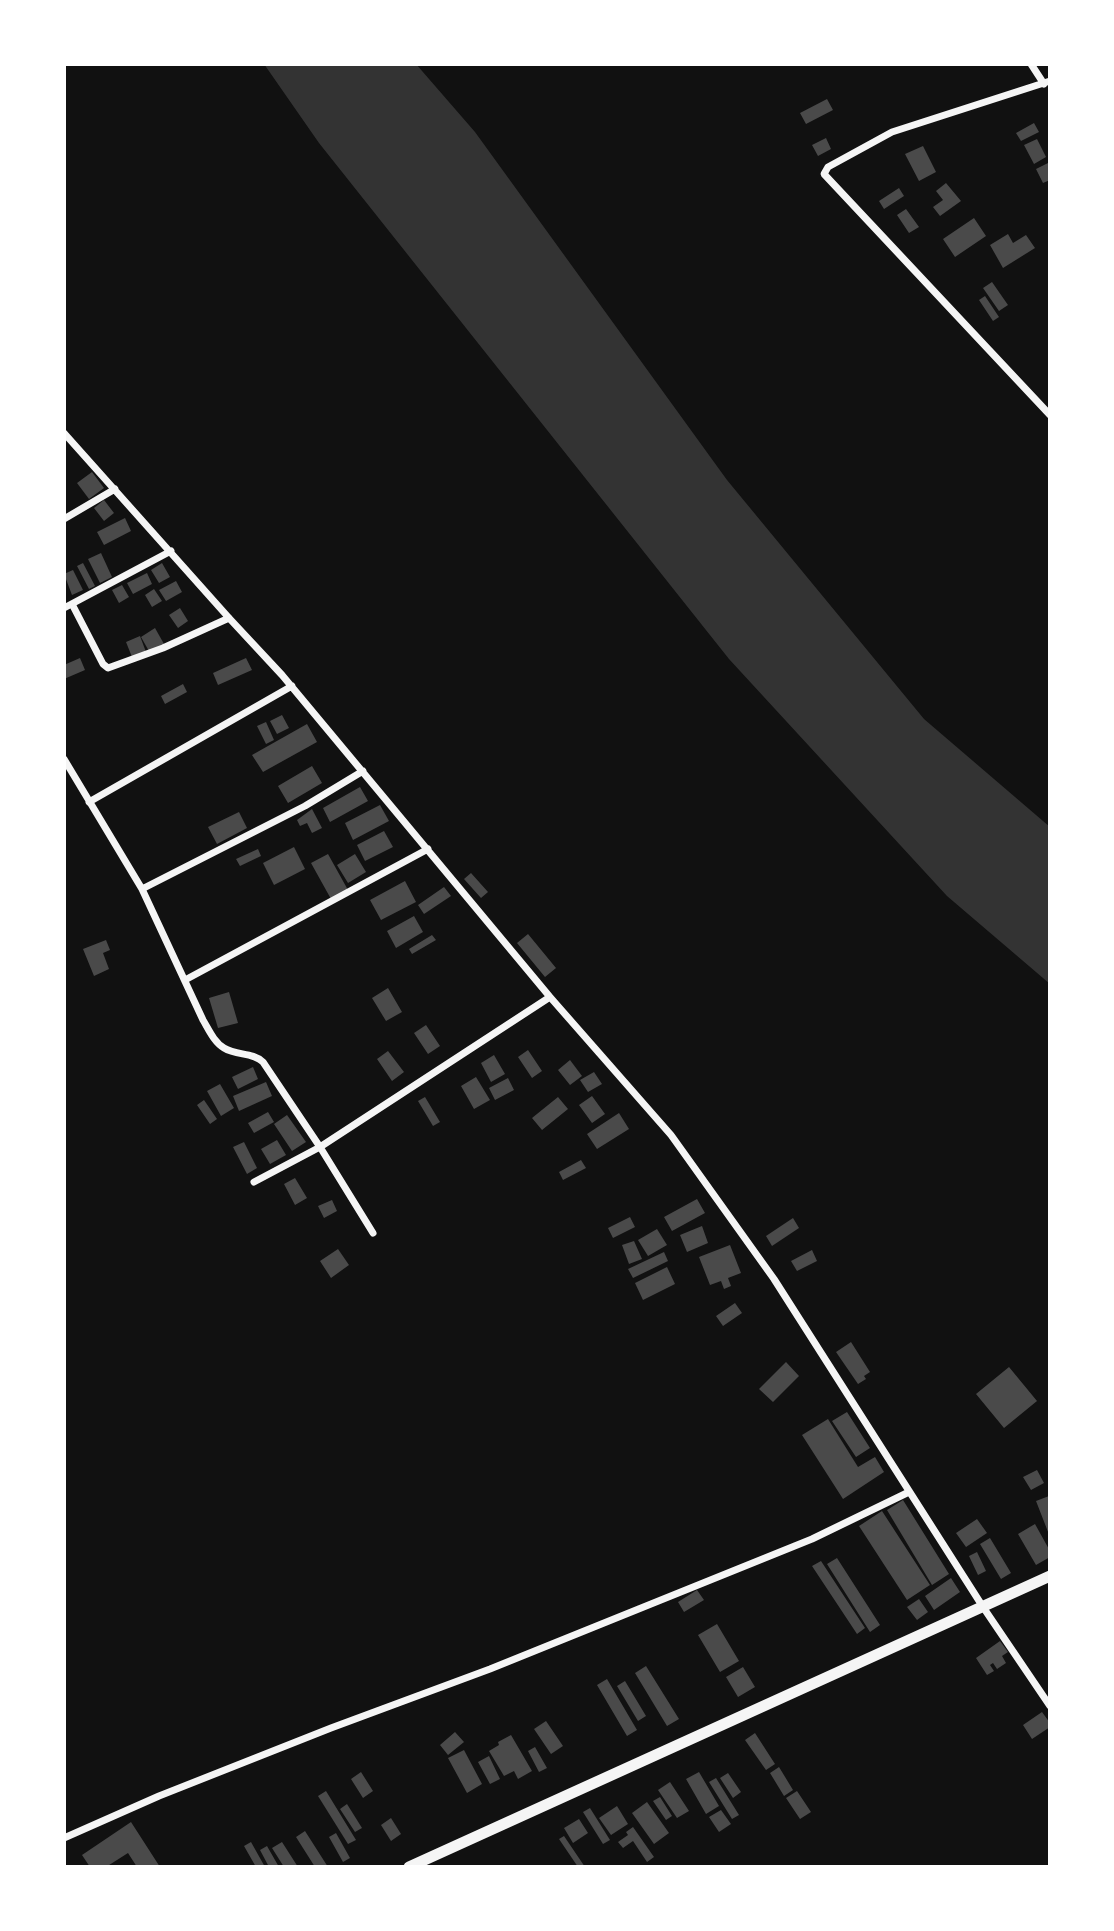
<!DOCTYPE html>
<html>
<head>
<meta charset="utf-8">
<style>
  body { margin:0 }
  #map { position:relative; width:1114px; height:1931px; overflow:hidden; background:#111; font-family:"Noto Serif",serif }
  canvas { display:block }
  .frame { position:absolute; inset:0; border:66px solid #fff; pointer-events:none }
</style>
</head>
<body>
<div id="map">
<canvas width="1114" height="1931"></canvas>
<div class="frame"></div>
</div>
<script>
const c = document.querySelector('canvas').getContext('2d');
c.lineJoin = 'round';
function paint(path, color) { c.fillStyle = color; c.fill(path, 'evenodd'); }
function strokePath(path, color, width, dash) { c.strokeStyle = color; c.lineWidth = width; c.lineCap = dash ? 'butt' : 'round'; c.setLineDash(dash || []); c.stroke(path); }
paint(new Path2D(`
  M264,64H416L475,132L727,480L924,719L1050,827V984L947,896L729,659L319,143Z`), '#333');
paint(new Path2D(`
  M827,99L833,110L806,124L800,113Z
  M1034,123L1039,132L1021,141L1016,133Z
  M826,138L831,149L818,156L812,145Z
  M1037,139L1046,157L1034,164L1024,145Z
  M923,146L936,172L919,181L905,154Z
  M1050,162V180L1043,183L1036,169Z
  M946,183L961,201L940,216L933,207L943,200L936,191Z
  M899,188L904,196L884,209L879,201Z
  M906,209L919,227L909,233L897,215Z
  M974,218L986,236L955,257L943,239Z
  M1008,234L1013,243L1026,235L1035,248L1003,268L990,245Z
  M992,282L1008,305L999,311L983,288Z
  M985,296L999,317L993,321L979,300Z
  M92,472L104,488L89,499L77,483Z
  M104,500L114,513L104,521L94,508Z
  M125,518L131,531L104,545L97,532Z
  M101,553L112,577L100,583L88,559Z
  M83,563L95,586L89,589L77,566Z
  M162,563L170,577L159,583L151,570Z
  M73,570L83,590L72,595L64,574Z
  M147,573L152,584L133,594L127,583Z
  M176,581L182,592L166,601L159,590Z
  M122,585L129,597L119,603L112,590Z
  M154,589L162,601L152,607L145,595Z
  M180,608L188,621L178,628L169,615Z
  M155,628L164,644L150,653L141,637Z
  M140,636L146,652L132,657L126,642Z
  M80,658L85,670L64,679V665Z
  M246,658L252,670L218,685L213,673Z
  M183,684L187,692L165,704L161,696Z
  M282,715L289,728L277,734L270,721Z
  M266,722L274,740L266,744L257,726Z
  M307,724L317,742L263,772L252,755Z
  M312,766L322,783L288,803L278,786Z
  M360,787L368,801L330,822L323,808Z
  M380,805L389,821L353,840L345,823Z
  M312,809L322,828L312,833L307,823L300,826L297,820Z
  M239,812L247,828L217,844L208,827Z
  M384,831L393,847L365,861L357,845Z
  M294,847L305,869L274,885L263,863Z
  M258,849L261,856L240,866L236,859Z
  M328,854L348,890L331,899L311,863Z
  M355,854L366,872L348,883L337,865Z
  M471,873L488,892L481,898L464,879Z
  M405,881L416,902L381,920L370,900Z
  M444,887L451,896L424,914L418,905Z
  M414,916L423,932L396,948L387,931Z
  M528,934L556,968L545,977L517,943Z
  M432,935L436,940L412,954L409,949Z
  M106,940L110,950L103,953L109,969L94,976L83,949Z
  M388,988L402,1012L386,1021L372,998Z
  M229,992L238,1023L218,1028L209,998Z
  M426,1025L440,1046L428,1054L414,1033Z
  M528,1050L542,1071L532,1078L518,1057Z
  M388,1051L404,1072L392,1081L377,1059Z
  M494,1055L505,1074L491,1082L481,1063Z
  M570,1060L582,1076L570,1085L558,1070Z
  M253,1067L258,1079L238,1089L232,1077Z
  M594,1072L602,1084L588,1092L580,1080Z
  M476,1077L490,1100L474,1109L461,1086Z
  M508,1078L514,1090L495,1100L489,1088Z
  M266,1082L272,1096L239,1111L233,1096Z
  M220,1084L234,1108L221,1116L207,1091Z
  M592,1096L605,1114L592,1123L579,1105Z
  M425,1097L440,1122L433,1126L418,1101Z
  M558,1097L568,1109L542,1130L532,1118Z
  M204,1100L217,1119L210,1124L197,1105Z
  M268,1112L274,1122L254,1133L248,1123Z
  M619,1113L629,1129L597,1149L587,1134Z
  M287,1115L306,1142L292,1151L274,1124Z
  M277,1140L286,1155L270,1164L261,1149Z
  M244,1142L257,1168L247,1174L233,1147Z
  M581,1160L586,1168L563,1180L559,1172Z
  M295,1178L307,1198L295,1205L284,1184Z
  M697,1199L705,1213L672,1231L664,1217Z
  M332,1200L337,1211L324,1218L318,1206Z
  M630,1217L635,1227L613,1238L608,1228Z
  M793,1218L799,1228L772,1246L766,1236Z
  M702,1226L708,1243L687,1252L680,1235Z
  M657,1229L667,1245L648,1256L638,1240Z
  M634,1241L642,1259L629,1264L622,1245Z
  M730,1245L741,1273L728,1278L731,1286L724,1289L721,1281L710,1285L699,1257Z
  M338,1249L349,1265L331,1278L320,1261Z
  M812,1250L817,1261L797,1271L791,1261Z
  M664,1252L668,1261L633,1278L628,1269Z
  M667,1267L675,1284L643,1300L635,1283Z
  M735,1303L742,1313L723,1326L716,1316Z
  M851,1342L870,1372L864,1376L866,1379L858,1384L836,1352Z
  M786,1362L799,1376L773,1402L759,1389Z
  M1009,1367L1037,1401L1004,1428L976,1394Z
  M847,1412L870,1448L856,1457L832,1421Z
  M828,1419L858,1467L875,1457L884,1472L843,1499L802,1435Z
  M1037,1470L1044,1483L1031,1490L1023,1477Z
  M1049,1496L1050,1499V1537L1036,1501Z
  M903,1500L949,1574L932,1585L887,1510Z
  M882,1511L930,1585L907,1600L859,1526Z
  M977,1519L987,1533L966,1547L956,1533Z
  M1035,1524L1050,1551V1557L1036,1565L1018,1534Z
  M990,1538L1011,1573L1001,1579L980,1544Z
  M977,1552L986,1571L978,1575L969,1556Z
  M837,1558L880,1625L870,1632L827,1564Z
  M821,1561L865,1628L857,1634L812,1566Z
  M951,1578L960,1592L934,1610L925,1596Z
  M697,1590L704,1600L684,1612L678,1602Z
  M919,1599L928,1612L917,1620L907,1607Z
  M717,1624L739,1661L720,1672L698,1635Z
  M1000,1641L1008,1652L1002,1656L1006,1663L997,1669L993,1663L990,1665L994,1671L987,1675L976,1658Z
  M646,1666L679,1719L667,1726L635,1673Z
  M743,1667L755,1687L738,1697L726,1677Z
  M607,1679L637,1730L627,1736L597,1685Z
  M625,1681L646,1716L638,1721L617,1686Z
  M1042,1712L1050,1723V1727L1032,1739L1023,1725Z
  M546,1721L563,1746L551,1754L534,1729Z
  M455,1732L464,1742L448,1755L440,1745Z
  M755,1733L775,1764L766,1770L745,1740Z
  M511,1735L532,1771L518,1779L514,1771L504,1776L489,1751L499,1745L498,1742Z
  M535,1747L547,1768L539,1772L528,1751Z
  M464,1750L482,1784L467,1793L448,1758Z
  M489,1756L500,1779L490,1784L478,1762Z
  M779,1767L793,1790L784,1796L770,1773Z
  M361,1772L373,1791L363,1798L351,1779Z
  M699,1772L719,1806L706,1814L686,1779Z
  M728,1773L741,1792L733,1798L720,1778Z
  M716,1778L739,1815L732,1819L709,1782Z
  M670,1782L689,1811L677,1818L658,1790Z
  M326,1791L356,1840L348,1844L318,1796Z
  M797,1791L811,1812L800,1819L786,1798Z
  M660,1797L672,1816L666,1820L653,1801Z
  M647,1802L669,1833L654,1844L632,1813Z
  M347,1804L362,1828L355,1832L340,1809Z
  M617,1806L628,1824L611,1835L599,1818Z
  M590,1808L610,1840L603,1844L583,1812Z
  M721,1810L731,1824L719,1832L709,1817Z
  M391,1818L401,1834L391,1841L381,1825Z
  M579,1819L588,1833L573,1843L564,1828Z
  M131,1822L160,1867H137L128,1853L106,1867H90L82,1855Z
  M633,1827L654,1857L647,1862L633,1841L623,1848L618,1842L628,1835L626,1832Z
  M305,1831L328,1867H315L296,1837Z
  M336,1833L350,1858L343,1862L329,1837Z
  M564,1836L585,1867H578L559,1839Z
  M251,1842L265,1867H256L244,1846Z
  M282,1842L298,1867H284L272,1848Z
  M267,1846L279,1867H269L260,1850Z`), '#4a4a4a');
strokePath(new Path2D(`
  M1031,64L1044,84
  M1050,81L892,132L828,167L824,174L1050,415
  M64,433L229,618L282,675L550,997L671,1135L774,1279L983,1607L1050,1706
  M64,519L115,489
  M72,604L103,664L108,668L163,648L229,618
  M64,608L171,551
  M64,759L142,889L203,1020C209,1030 214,1042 224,1048C237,1056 252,1052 263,1062L320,1147L373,1233
  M89,802L292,686
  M142,889L305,806L363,771
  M185,980L428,849
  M254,1182L320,1147L550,997
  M64,1838L159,1796L331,1728L490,1669L812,1539L909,1492`), '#f5f5f5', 7);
strokePath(new Path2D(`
  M409,1867L1050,1576`), '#f5f5f5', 11);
</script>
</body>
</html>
